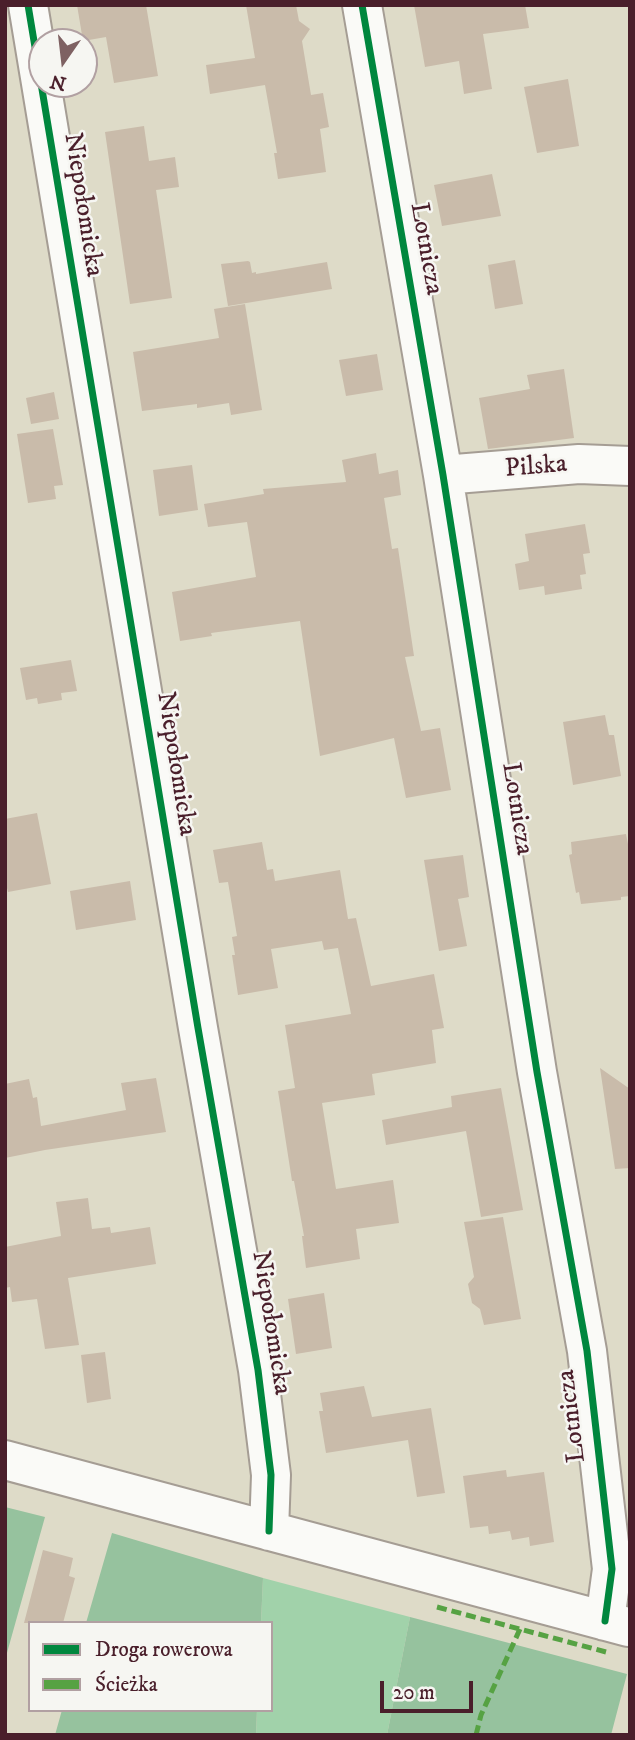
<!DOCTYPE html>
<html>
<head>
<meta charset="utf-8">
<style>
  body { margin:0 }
  #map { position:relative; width:635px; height:1740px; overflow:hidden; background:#dedbc8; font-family:"IM FELL DW Pica",serif }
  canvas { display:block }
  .frame { position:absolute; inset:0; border:7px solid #4a1f2b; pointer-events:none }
  .legend { position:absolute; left:28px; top:1621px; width:245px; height:91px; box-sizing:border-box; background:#f6f6f2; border:2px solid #b1a0a2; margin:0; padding:9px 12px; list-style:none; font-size:21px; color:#4a1f2b }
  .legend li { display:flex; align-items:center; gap:14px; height:35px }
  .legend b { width:35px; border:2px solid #b1a0a2 }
  .north { position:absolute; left:28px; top:28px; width:70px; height:70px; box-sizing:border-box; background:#f6f6f2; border:2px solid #b1a0a2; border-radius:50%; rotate:194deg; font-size:19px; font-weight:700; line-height:28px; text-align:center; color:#4a1f2b }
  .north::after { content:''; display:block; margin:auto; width:24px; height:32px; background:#7e6162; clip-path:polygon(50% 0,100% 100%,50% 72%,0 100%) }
  .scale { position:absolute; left:380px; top:1681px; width:93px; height:32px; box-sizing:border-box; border:4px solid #4a1f2b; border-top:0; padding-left:9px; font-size:21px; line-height:24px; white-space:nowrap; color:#4a1f2b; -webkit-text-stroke:5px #f6f6f2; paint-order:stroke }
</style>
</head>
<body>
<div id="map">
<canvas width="635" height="1740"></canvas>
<div class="frame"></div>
<ul class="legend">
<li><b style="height:9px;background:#00873e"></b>Droga rowerowa</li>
<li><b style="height:9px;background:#56a243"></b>Ścieżka</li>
</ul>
<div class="north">N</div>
<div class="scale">20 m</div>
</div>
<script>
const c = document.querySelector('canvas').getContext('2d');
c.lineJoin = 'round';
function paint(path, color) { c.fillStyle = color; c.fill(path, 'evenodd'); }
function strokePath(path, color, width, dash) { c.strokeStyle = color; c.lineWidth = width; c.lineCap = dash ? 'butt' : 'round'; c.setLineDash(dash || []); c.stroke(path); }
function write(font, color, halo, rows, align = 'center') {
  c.font = font + ' "IM FELL DW Pica",serif'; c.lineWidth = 5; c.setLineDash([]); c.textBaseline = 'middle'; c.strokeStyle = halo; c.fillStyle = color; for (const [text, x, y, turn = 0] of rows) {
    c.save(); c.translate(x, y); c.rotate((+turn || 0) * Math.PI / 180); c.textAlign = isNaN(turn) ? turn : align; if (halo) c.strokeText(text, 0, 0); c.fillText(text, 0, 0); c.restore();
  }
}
paint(new Path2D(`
  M263,1578L410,1617L387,1735H256L257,1710H271V1623H261Z`), '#a1d2aa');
paint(new Path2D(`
  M5,1507L45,1517L5,1660Z
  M112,1533L263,1578L261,1623H86Z
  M410,1617L627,1674L611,1735H387Z
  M62,1710H257L256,1735H55Z`), '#96c29e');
paint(new Path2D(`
  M77,5H146L158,76L114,83L106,37L83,41Z
  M246,5H296L299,21L310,29L302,41L311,95L323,93L329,127L320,129L326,172L278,179L274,153H277L265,85L210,94L206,65L255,58Z
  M414,5H525L529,28L483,34L492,89L464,94L459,61L425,67Z
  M568,79L579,146L537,153L524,87Z
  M144,126L149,161L175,157L179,187L156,190L172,298L130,304L105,132Z
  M492,174L501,216L442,226L434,185Z
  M515,260L523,304L495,309L488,265Z
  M248,261L250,262L252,273L256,272V274L327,262L332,289L228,306L221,264Z
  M245,304L262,410L231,415L229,403L197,408V404L142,411L133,352L219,338L214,309Z
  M377,354L383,390L346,396L339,360Z
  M564,369L574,438L488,449L479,398L530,389L527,375Z
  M54,392L59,419L31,424L26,398Z
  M53,429L63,485L54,486L56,499L28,503L17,434Z
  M376,453L379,474L398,470L401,495L384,498L392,549L398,548L414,656L405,657L421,731L440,728L451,790L406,798L394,738L320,756L300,621L211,633L212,636L180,641L172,592L256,577L247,522L208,527L204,504L264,494L263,489L346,482L342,460Z
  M192,465L198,510L159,516L153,470Z
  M585,524L590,553L583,554L586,574L580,575L582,589L545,595L544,586L519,590L515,564L529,561L525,534Z
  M71,660L77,691L61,693L62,700L38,704L37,698L26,700L20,668Z
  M605,715L609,735H614L621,776L573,785L563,722Z
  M37,813L51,884L8,892L5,880V819Z
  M626,834L630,854V896L621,897V900L581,904L579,892L576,893L569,855L572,854L571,842Z
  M262,842L267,870L273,869L275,881L340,870L348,919L356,918L371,986L434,974L444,1028L432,1030L436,1063L372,1074L375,1095L322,1103L336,1189L393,1180L399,1223L356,1229L360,1259L306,1268L302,1236H304L294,1181H292L278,1091L295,1088L285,1025L351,1014L338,948L324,950L322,941L271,949L278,988L238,995L232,955H235L232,937L237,936L228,882L219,883L213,850Z
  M463,855L469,897L458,899L467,946L439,951L424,860Z
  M130,881L136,920L76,930L70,891Z
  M600,1068L630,1089V1168L615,1169Z
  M156,1078L166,1132L45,1150L5,1158V1084L29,1079L33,1098L37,1097L41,1126L126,1110L121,1083Z
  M501,1088L523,1210L481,1217L466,1131L386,1145L382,1120L452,1107L451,1096Z
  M88,1198L92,1229L110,1227L111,1233L150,1227L156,1264L68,1278L79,1345L45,1349L37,1299L12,1302L10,1287L5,1288V1247L61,1236L56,1202Z
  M503,1217L521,1319L484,1325L480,1309L472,1303L468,1284L474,1277L464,1222Z
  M324,1293L332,1348L296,1354L288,1299Z
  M105,1352L111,1399L87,1403L81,1355Z
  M364,1386L372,1417L431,1408L445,1493L417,1497L408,1440L326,1453L319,1411H323L320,1393Z
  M506,1470L507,1477L544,1472L554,1542L530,1546L529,1537L512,1540L510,1531L489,1534L488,1526L470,1528L463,1476Z
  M43,1550L73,1558L69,1576L75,1578L63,1623H24Z`), '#c9bbaa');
const minor = new Path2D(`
  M28,5L198,1028L258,1370L271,1475L269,1531
  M362,5L443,475L537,1072L587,1351L612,1569L605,1621
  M443,475L579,464L630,466
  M5,1460L628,1627`);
strokePath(minor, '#a59d94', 42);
strokePath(minor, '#fafaf7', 38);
strokePath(new Path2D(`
  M437,1607L606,1652
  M476,1735L481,1715L520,1629`), '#56a243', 5, [10, 5]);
strokePath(new Path2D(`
  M28,5L198,1028L258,1370L271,1475L269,1531
  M362,5L443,475L537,1072L587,1351L612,1569L605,1621`), '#00873e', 7);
write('26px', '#4a1f2b', '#f6f6f2', [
  ["Niepołomicka",82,205,81],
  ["Lotnicza",425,249,80],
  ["Pilska",536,468,-5],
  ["Niepołomicka",175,764,81],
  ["Lotnicza",516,809,81],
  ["Niepołomicka",270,1323,81],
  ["Lotnicza",573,1416,-97]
]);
</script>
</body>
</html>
